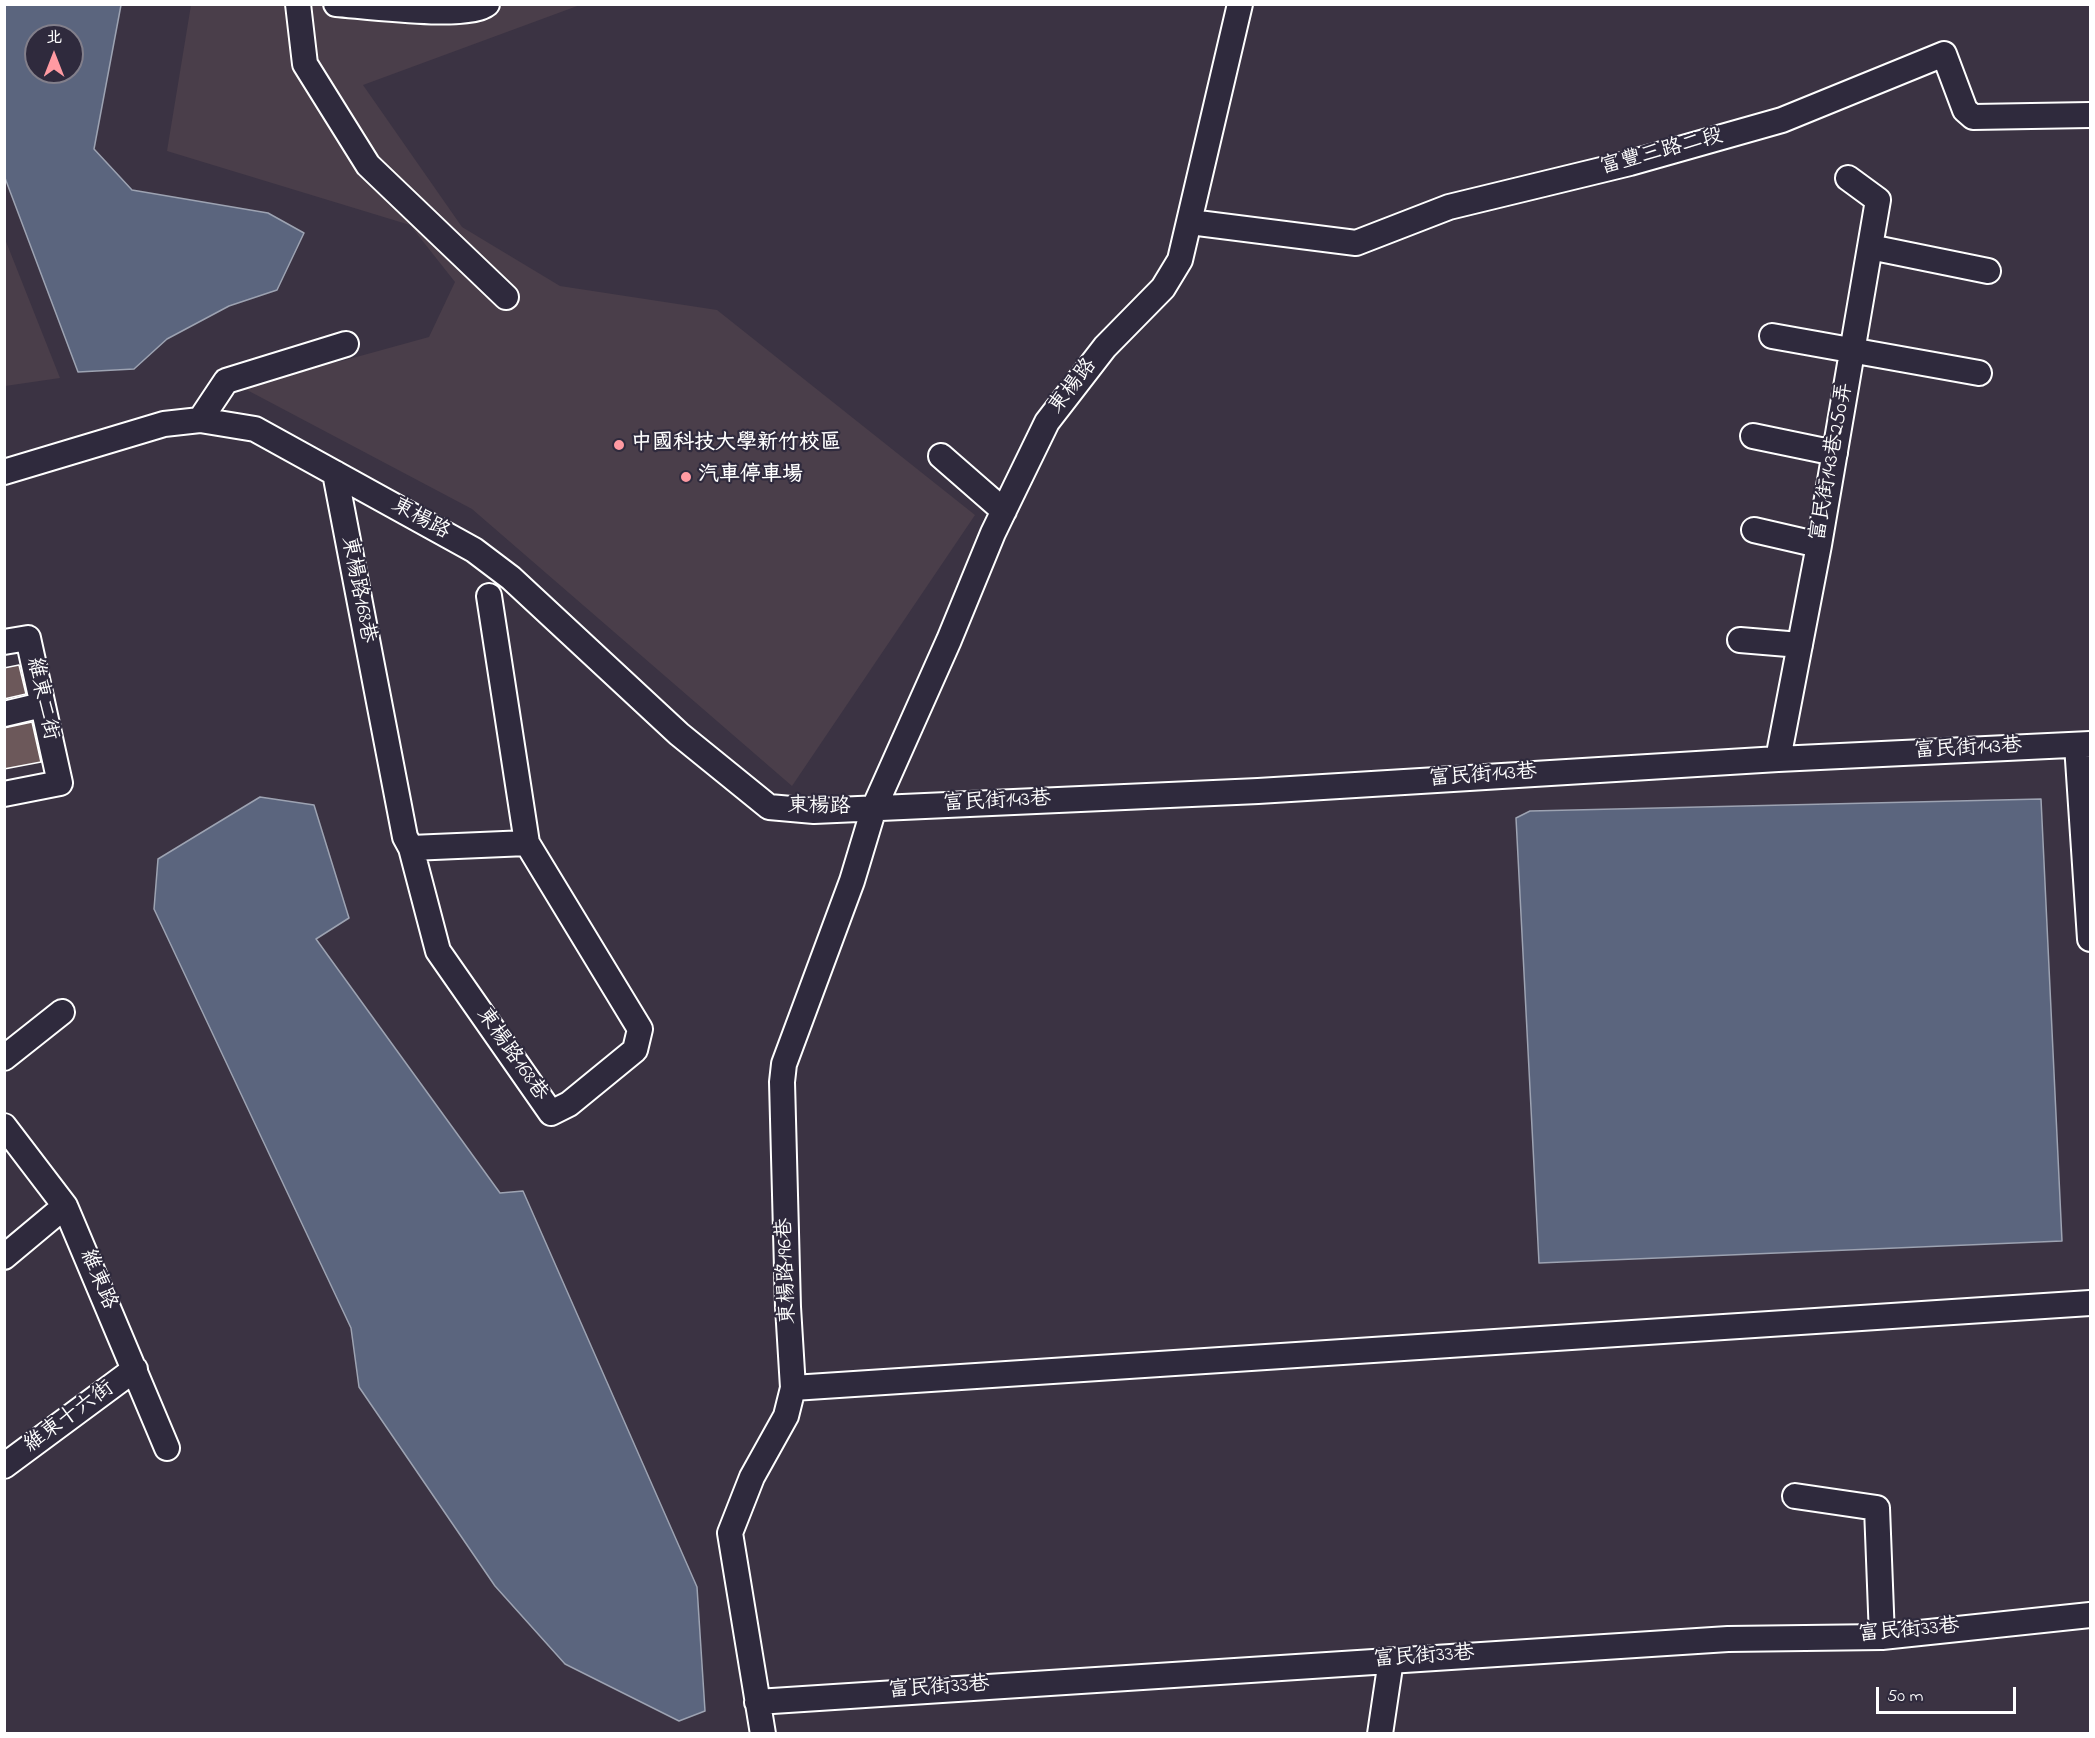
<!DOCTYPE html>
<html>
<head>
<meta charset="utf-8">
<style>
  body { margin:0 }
  #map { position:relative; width:2095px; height:1738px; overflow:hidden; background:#3b3343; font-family:"Indie Flower","LXGW WenKai TC",sans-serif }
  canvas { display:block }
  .frame { position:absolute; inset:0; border:6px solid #fff; pointer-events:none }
  .north { position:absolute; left:24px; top:24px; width:60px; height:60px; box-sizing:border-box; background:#2f2a3d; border:2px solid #827f8b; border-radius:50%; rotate:0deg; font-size:16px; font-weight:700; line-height:24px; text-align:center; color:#fff }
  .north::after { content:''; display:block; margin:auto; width:21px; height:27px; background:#ff9aa2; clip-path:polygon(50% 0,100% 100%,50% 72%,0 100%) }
  .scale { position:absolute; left:1876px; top:1687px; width:140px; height:27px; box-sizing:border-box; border:3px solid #fff; border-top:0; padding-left:8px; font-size:18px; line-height:21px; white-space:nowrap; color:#fff; -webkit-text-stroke:4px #2f2a3d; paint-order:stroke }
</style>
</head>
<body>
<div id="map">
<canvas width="2095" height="1738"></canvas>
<div class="frame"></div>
<div class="north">北</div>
<div class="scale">50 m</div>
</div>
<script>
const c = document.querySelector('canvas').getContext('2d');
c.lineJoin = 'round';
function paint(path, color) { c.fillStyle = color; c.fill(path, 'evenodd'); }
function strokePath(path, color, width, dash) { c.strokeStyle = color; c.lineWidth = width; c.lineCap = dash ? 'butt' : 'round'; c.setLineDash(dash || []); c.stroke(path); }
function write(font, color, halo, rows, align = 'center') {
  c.font = font + ' "Indie Flower","LXGW WenKai TC",sans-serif'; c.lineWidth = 4.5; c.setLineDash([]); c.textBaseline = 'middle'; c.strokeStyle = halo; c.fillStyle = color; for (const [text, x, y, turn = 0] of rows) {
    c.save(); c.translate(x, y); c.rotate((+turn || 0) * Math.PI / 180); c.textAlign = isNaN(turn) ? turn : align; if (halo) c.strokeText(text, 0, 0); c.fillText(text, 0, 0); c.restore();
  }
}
paint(new Path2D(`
  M191,5H580L363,85L462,227L560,286L717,310L975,515L792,786L472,509L230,381L342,361L429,337L455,282L410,225L167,151Z
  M5,239L60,378L5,386Z`), '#4a3e4a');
const water = new Path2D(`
  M5,4L121,5L94,149L132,190L268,213L304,233L277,290L229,306L167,339L134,369L78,372L5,178ZM36,36H72V72H36Z
  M260,797L314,805L349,918L316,939L500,1193L523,1191L697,1587L705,1711L679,1721L565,1664L495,1586L359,1387L351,1328L154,909L158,859Z
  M2041,799L2062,1241L1539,1263L1516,818L1530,811Z`);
paint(water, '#5b657e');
strokePath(water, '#9da3b2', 1.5);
const building = new Path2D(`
  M19,665L26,694L4,699V668Z
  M32,722L41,762L4,769V728Z`);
paint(building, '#6c585a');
strokePath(building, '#fff', 1.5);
const minor = new Path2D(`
  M298,4L305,64L368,165L506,297
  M336,4C364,6 469,20 487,4
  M1190,222L1356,243L1449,207L1630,163L1782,120L1944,54L1965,110L1973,117L2090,115
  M1870,247L1988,271
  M1772,336L1979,373
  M200,420L226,381L346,344
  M1753,436L1835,453
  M941,456L1004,511
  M4,472L164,424L200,420L255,429L474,550L511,578L679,734L769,807L814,811L1258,791L1778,759L2090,744
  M335,473L405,837L411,848L438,951L551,1113L569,1104L635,1050L640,1029L527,843L489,596
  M1754,530L1819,545
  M1740,640L1800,645
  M4,642L28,638L60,783L4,794
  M4,714L42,705
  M2077,745L2090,939
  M1778,759L1819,545L1878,200L1848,178
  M411,848L527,843
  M4,1058L62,1012
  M4,1126L65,1206L167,1448
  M4,1257L65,1206
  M793,1388L2090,1303
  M4,1466L135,1369
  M1795,1496L1877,1508L1882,1637
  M757,1702L1728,1639L1882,1637L2090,1615
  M763,1734L730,1533L752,1477L786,1416L793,1388L788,1307L782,1082L784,1064L852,881L874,808L949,640L993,533L1047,422L1105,347L1163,288L1180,260L1240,4
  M1380,1734L1391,1660`);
strokePath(minor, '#fff', 28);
strokePath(minor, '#2f2a3d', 24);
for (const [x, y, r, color] of [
  [619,445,6,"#ff9aa2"],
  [686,477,6,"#ff9aa2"]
]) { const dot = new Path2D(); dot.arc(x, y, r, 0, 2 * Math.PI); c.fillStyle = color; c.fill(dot); strokePath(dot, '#2f2a3d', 2); }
write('21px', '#fff', '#2f2a3d', [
  ["富豐三路二段",1662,153,-15],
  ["東楊路",1074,387,-52],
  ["富民街143巷250弄",1833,462,-80],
  ["東楊路",420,520,29],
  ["東楊路168巷",357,590,79],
  ["維東二街",41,699,78],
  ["富民街143巷",1968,750,-3],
  ["富民街143巷",1483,777,-4],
  ["富民街143巷",997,803,-3],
  ["東楊路",819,808,1],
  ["東楊路168巷",511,1055,55],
  ["東楊路196巷",788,1271,-92],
  ["維東路",97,1280,67],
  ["維東十六街",70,1418,-36],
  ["富民街33巷",1909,1632,-5],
  ["富民街33巷",1424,1658,-4],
  ["富民街33巷",939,1689,-4]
]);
write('bold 21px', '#fff', '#2f2a3d', [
  ["中國科技大學新竹校區",631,445],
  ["汽車停車場",698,477]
], 'left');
</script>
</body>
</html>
